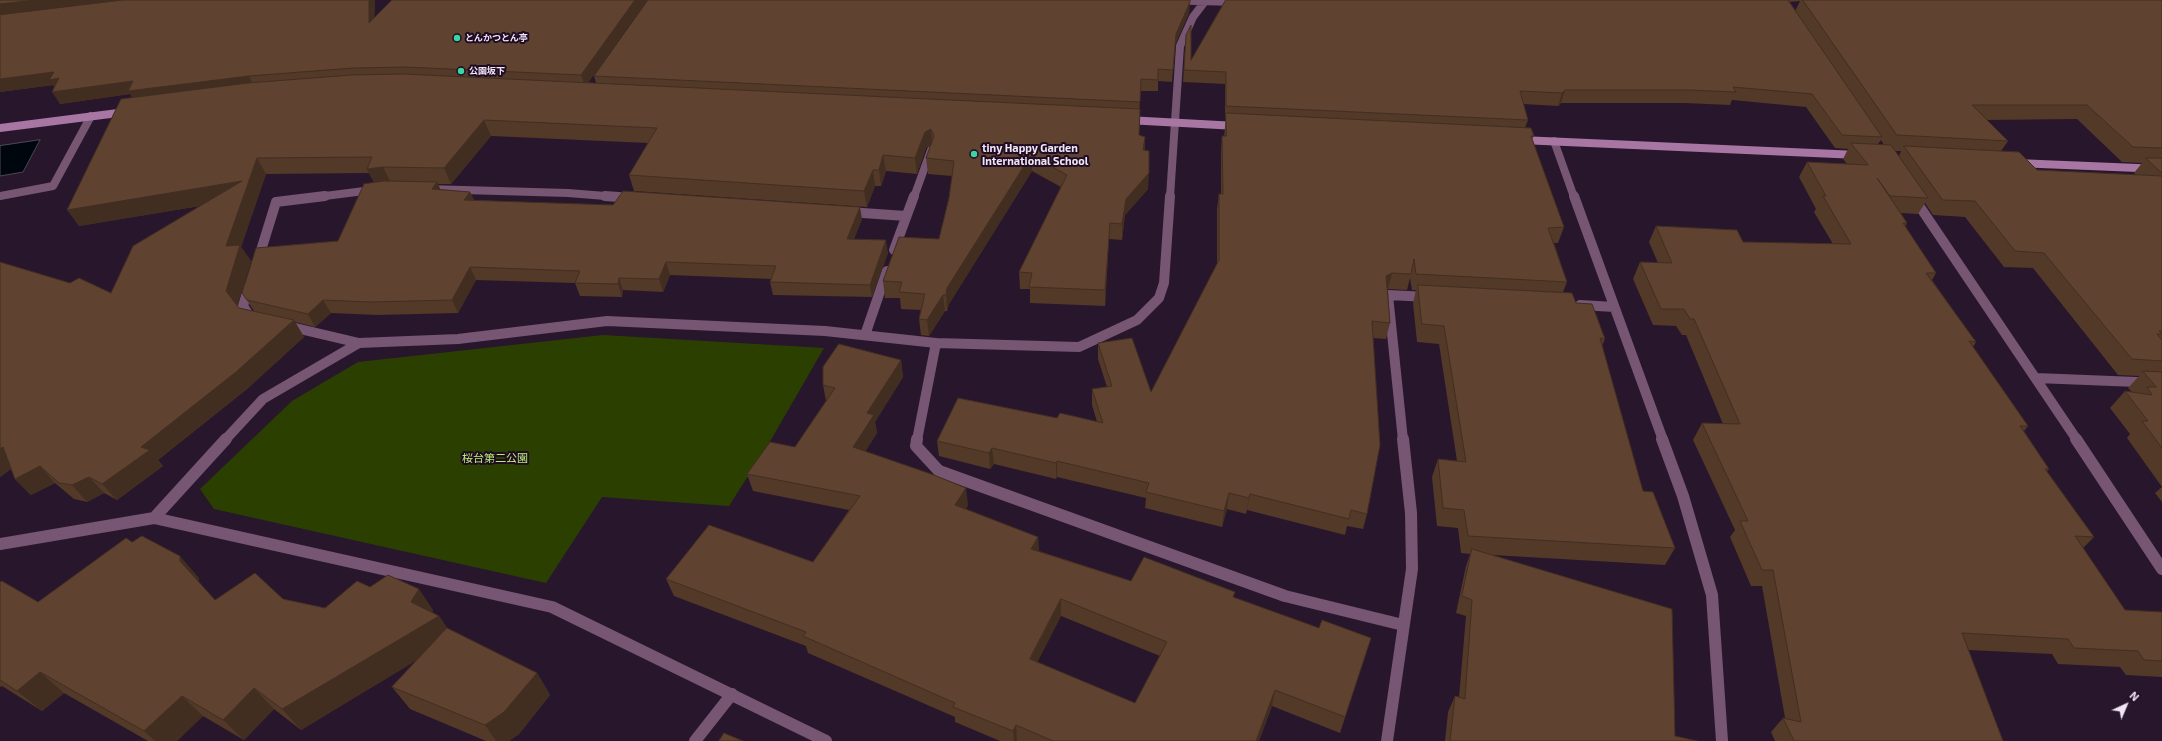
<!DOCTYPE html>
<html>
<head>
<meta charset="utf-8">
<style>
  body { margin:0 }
  #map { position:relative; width:2162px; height:741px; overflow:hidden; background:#28162d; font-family:"Exo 2",sans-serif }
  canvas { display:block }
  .north { position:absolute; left:2106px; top:685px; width:40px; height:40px; -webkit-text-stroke:3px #1e0c23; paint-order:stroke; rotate:44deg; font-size:11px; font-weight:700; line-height:16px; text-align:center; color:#f1e5f5 }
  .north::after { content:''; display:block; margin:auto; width:14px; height:18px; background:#f1e5f5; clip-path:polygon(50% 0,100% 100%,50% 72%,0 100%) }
</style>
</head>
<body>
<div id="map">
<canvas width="2162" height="741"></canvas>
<div class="north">N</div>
</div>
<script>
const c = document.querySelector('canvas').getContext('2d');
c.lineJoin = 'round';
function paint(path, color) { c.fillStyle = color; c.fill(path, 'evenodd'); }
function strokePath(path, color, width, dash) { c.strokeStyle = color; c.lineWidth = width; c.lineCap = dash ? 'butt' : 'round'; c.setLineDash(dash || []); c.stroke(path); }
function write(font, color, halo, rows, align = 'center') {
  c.font = font + ' "Exo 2","Noto Sans JP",sans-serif'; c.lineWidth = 4; c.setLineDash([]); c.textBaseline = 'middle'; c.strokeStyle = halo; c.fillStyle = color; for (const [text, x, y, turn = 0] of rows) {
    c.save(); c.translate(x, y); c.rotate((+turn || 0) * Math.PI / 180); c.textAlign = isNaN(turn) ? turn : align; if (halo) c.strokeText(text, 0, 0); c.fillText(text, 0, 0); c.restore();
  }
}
paint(new Path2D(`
  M603,335L824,348L772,438L729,506L602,497L546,583L214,509L200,489L292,401L358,362Z`), '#2b4000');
const water = new Path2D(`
  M40,140L23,172L0,176V146Z`);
paint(water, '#00060d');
strokePath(water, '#484953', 1);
strokePath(new Path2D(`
  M1156,0L1238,2
  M1554,141L1574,197
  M428,189L568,193L618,197
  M0,196L53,186L91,116
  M317,197L372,190
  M914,197L931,150
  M1170,197L1180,46L1193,17L1206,0`), '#765672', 8);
strokePath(new Path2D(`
  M605,196L632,198
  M1574,196L1663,440
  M1914,198L2077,440
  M848,212L906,216
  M894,250L914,196
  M258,260L276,202L325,196
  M249,286L243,306L251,318L254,319
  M1580,305L1614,307
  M287,326L359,343L458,339L607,321L825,331L936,343L1079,347L1137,320L1159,298L1164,283L1170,196
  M865,335L887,271
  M2036,378L2162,383
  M225,440L263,399L359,343
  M917,440L936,343
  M1403,440L1388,295L1429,297`), '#765672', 10);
strokePath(new Path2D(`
  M226,439L154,518L552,607L826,741
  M917,439L916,446L939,471L1285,596L1403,625
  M1662,439L1683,496L1712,595L1722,741
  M2076,439L2162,569
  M0,544L154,518
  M695,741L732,694
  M1387,741L1412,569L1411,513L1403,439`), '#765672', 12);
strokePath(new Path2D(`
  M1127,120L1237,126
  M0,128L126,112
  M1521,140L1858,155
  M2016,163L2162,169`), '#a876a2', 8);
paint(new Path2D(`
  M0,0H375L374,18L392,0H647L588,83H596L594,76L1189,13L1175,45L1172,82L1158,81V91H1140L1139,135L1145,150L1148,189L1125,215L1122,240L1109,239L1105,306L1030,303V289H1020L1019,272L1061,187L1032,171L949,304L947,311H945L929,336L921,335L919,319L921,310L901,309L900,298H885L883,281L939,239L949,198L952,176L928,174L926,158L931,146L926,148L917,174L886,171L881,186H875L867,207L634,191L629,175L648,143L491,136L451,184H438L440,189L470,192L474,200L862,219L854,239L888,253L872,297L773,295L770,282L771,279L670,275L663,292L623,290L622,297L580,296L575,283L476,280L458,313L377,315L331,313L315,327L295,322L304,337L247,389L158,460L163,466L117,500L104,493L87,502L74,499L55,483L31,495L15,479L11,469L0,477L70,283L111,293L200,206L79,226L132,97L130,94L60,104L54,87L53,85L0,92ZM369,173L374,182L338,241L242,293L254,311L239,308L237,306L251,261L241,247L266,174Z
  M1226,0H2162V502L2155,493L2162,487L2127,438L2130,434L2110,408L2125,391L2132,392L2128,388L2139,376L2118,375L2033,268L2004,267L1965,217L1933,215L1925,203L1918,214L1901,213L1907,223L1905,227L1936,273L1932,280L1976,342L1973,347L2028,426L2024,431L2049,469L2047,471L2094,537L2083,548L2125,610L2162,612V677L2126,675L2120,667L2058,664L2052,654L1968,650L2003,741H1775L1771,732L1783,718H1785L1762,586H1751L1730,537L1735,530L1693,440L1702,423L1723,424L1686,335H1682L1676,326L1653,325L1633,279L1640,262L1658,263L1649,242L1656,226L1743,242L1833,244L1814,212L1816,209L1799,177L1807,162L1847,164L1843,159L1848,149L1835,148L1806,107L1732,100L1730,105L1684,103H1561L1558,106L1523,104L1528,120L1525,128L1534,136L1532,139L1564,227L1558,243H1554L1567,282L1563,292L1576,303L1605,339L1602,346L1643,491L1675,548L1665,565L1492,555L1675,736L1697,741H1445L1448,712L1455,696L1459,697L1466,616L1456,613L1466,566L1470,554L1461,553L1458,528L1437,526L1432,477L1438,459L1457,461L1439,344L1417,342L1413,303L1416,290H1412L1410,278L1407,290L1388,289L1390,323L1386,339L1373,338L1367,514L1363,529L1347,526L1345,535L1247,510L1246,514L1227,509L1222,527L1145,508L1146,498L1057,477L1056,479L994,464L990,469L939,456L937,441L1057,418L1097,422L1092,405V389L1107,387L1098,359V343L1151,392L1217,264V209L1219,194H1221V152L1222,136H1224L1226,118H1225V84L1183,82L1186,35L1191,60ZM1800,1L1795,11L1789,2ZM2077,119L2122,162L2142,163L2134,173L2136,175L2037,170L2001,151L2008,141L1987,120ZM1881,140L1884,145L1878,144ZM1895,151H1901L1899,156Z
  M901,360L903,377L875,422L877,433L865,451L968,505L966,509L1038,537L1039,551L1131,581L1234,598L1319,628L1371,638L1340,733L1272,706L1259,741H1000L955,722V717L808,653L806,646L674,596L666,579L813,562L849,510L753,491L747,474L795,447L826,401L823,385ZM1061,616L1160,656L1135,703L1037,662Z
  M132,542L199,578V583L215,600L283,599L325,608L370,587L433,610L432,612L439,616L447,628L537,673L550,695L519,734L509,741H486L410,709L392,687L418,659L301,730L274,709L244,740L203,716L177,741H148L64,693L42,711L2,686L0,687V582L38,602Z`), '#523928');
paint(new Path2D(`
  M36,0H136L0,17V4Z
  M369,0H375L374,34L369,23Z
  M635,0H647L585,87L581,75Z
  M1190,2L1189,13L1175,45L1172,82L1176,34Z
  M54,72L133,81L249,76L255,88L136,103L130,94L60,104L52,92L57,91L53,85L0,92V79Z
  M1565,90L1561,103L1558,106L1562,93Z
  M484,120L491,136L451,184L444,168Z
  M931,129L932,145L926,148L917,174L915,158L925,132Z
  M1145,137V153L1143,150Z
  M883,155L886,171L881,186L879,170Z
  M1031,155L1032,171L949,304L947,311L946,295L947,288Z
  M257,158L266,174L241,247L251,261L237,307L226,291V246L242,199L79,226L67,210Z
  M383,167L391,183L375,185L367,169Z
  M873,170L875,186L867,207L864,191Z
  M1149,173L1148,189L1125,215L1122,240V224L1126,199Z
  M437,182L443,195L432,189Z
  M470,192L476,204L464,200Z
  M860,207L862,219L849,251L847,239Z
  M1110,223L1109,239L1105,306V290Z
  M886,240L888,253L872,297L870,285Z
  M666,262L670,275L663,292L659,279Z
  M470,267L476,280L458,313L452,300Z
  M1392,273L1388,289L1383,292L1386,276Z
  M619,278L623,290L622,297L618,284Z
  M943,295L945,311L929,336L927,320Z
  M323,300L331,313L315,327L308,314Z
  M294,320L304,337L247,389L158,460L163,466L117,500L102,484L141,447Z
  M901,360L903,377L875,422L877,433L857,465L853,447L867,413Z
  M3,447L19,463L0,477V449Z
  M992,448L994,464L990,469L989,453Z
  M1057,461V477L1056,479V463Z
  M40,466L55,483L31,495L15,479Z
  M89,477L104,493L87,502L72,485Z
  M966,488L968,505L957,522L955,505Z
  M1229,493L1227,509L1222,527L1224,511Z
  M1250,494L1247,510L1246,514L1249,498Z
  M1038,537L1039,554L1031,549Z
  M180,556L199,578V583L180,561Z
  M419,589L433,610L426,624L411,602Z
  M1061,599V616L1031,675L1030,659Z
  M439,616L454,638L301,730L282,709Z
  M40,672L64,693L42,711L17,691Z
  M537,673L550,695L519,734L509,741H496L485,725Z
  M254,688L274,709L244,740L223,720Z
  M1275,690L1272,706L1259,741H1256Z
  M182,696L203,716L177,741H155L144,731Z
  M1016,725L1017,741H1014L1013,731Z`), '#422e21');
const building = new Path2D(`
  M0,0H36L0,4Z
  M123,0H369V23L392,0H635L581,75L405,67L353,68L249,76L128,91L133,81L52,92L59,78L49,80L54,72L0,79V15Z
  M648,0H1190V2L1176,34L1173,70L1158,69V80L1141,79L1140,102L594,76Z
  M1226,0H1788L1882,137L1842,135L1812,94L1733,87L1736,92L1690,90H1565L1562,93L1520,91L1528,120L1226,106V72L1184,70L1186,35L1191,25V60Z
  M1803,0H2162V148L2133,147L2087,105H1972L2008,141L1897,135Z
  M403,74L1140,109L1139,135L1145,137L1143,150L1149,151V173L1126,199L1122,224L1110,223L1105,290L1029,287L1032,273L1019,272L1067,175L1031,155L947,288L946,295H943L927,320L919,319L925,294L899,292L902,282L883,281L899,237L939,239L949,198L954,161L926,158L934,136L931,129L925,132L915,158L883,155L879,170H873L864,191L629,175L657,128L484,120L444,168L383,167L367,169L372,157L257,158L226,246L240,245L226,291L239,308L294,320L236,372L141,447L150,450L102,484L89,477L72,485L59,483L40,466L15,479L3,447L0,449V262L70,283L79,278L111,293L133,246L242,181L67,210L121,99L248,83L351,75Z
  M1226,113L1531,128L1534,136H1531L1564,227L1548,228L1567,282L1416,274L1414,259L1411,274L1392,273L1386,276L1390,323L1372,321L1380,445L1367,514L1351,510L1349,519L1250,494L1249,498L1229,493L1224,511L1146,492L1149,483L1057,461L1056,463L992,448L989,453L937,441L958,398L1057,418L1060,413L1103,423L1092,389L1112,386L1098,343L1132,338L1151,392L1219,260V194H1223L1222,136H1226Z
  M1851,143L1891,145L1928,198L1890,196L1877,178L1907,223H1903L1936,273H1926L1976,342L1969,341L2028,426H2020L2049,469H2045L2094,537L2075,536L2125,610L2162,612V661L2144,660L2138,651L2074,648L2068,639L1962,633L2003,741H1794L1783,718L1801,722L1773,570H1762L1740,521H1748L1702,423L1740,424L1694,319H1690L1684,309H1661L1640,262L1672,263L1656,226L1737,230L1743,242L1851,244L1823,196H1826L1807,162L1868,165Z
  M1904,146L2019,152L2037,170L2162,176V331H2159L2162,334H2157L2162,340V361L2132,359L2044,253L2015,251L1975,201L1943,200Z
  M2146,158H2162V173Z
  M385,181L437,182L432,189L470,192L464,200L613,205L623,191L860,207L847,239L886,240L870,285L770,282L776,266L666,262L659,279L619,278L618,284L575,283L580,271L470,267L452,300L370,302L323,300L308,314L247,300L242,293L256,248L338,241L364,184Z
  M1418,285L1572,293L1576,303L1592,304L1605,339L1600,338L1643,491L1653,492L1675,548L1468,536L1464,510L1443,508L1438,459L1466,462L1444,326L1422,324Z
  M839,344L901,360L867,413L874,415L853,447L934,475L966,488L955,505L1038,537L1031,549L1131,581L1144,557L1235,592L1233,597L1319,628L1322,620L1371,638L1345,717L1275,690L1256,741H1053L1016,725L1013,731L953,707L955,703L803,636L806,632L666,579L709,525L813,562L860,496L747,474L770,442L795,447L835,388L823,385V367ZM1061,599L1167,642L1135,703L1030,659Z
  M2143,371L2162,372V448L2142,421H2148L2125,391L2152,395L2147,387H2156Z
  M142,536L180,556V561L215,600L255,573L283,599L325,608L357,581L370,587L388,575L419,589L411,602L439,616L282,709L254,688L223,720L182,696L144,731L40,672L17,691L0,680V582L2,581L38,602L126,538L132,542Z
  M1472,549L1672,609L1675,736L1697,741H1450L1455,696L1465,699L1472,600L1462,596Z
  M447,628L537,673L504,712L485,725L392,687Z
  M724,733L743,741H719Z`);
paint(building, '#5f422f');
strokePath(building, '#422e21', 1);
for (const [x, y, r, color] of [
  [457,38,4,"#3dd4a3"],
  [461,71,4,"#3dd4a3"],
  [974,154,4,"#3dd4a3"]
]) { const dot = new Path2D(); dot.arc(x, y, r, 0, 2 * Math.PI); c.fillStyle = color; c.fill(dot); strokePath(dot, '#1e0c23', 1.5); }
write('bold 9px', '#f1e5f5', '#1e0c23', [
  ["とんかつとん亭",465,38],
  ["公園坂下",469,71]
], 'left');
write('bold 11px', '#f1e5f5', '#1e0c23', [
  ["tiny Happy Garden",982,148],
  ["International School",982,161]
], 'left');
write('11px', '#bcec73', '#1e0c23', [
  ["桜台第二公園",495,458]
]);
</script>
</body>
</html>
